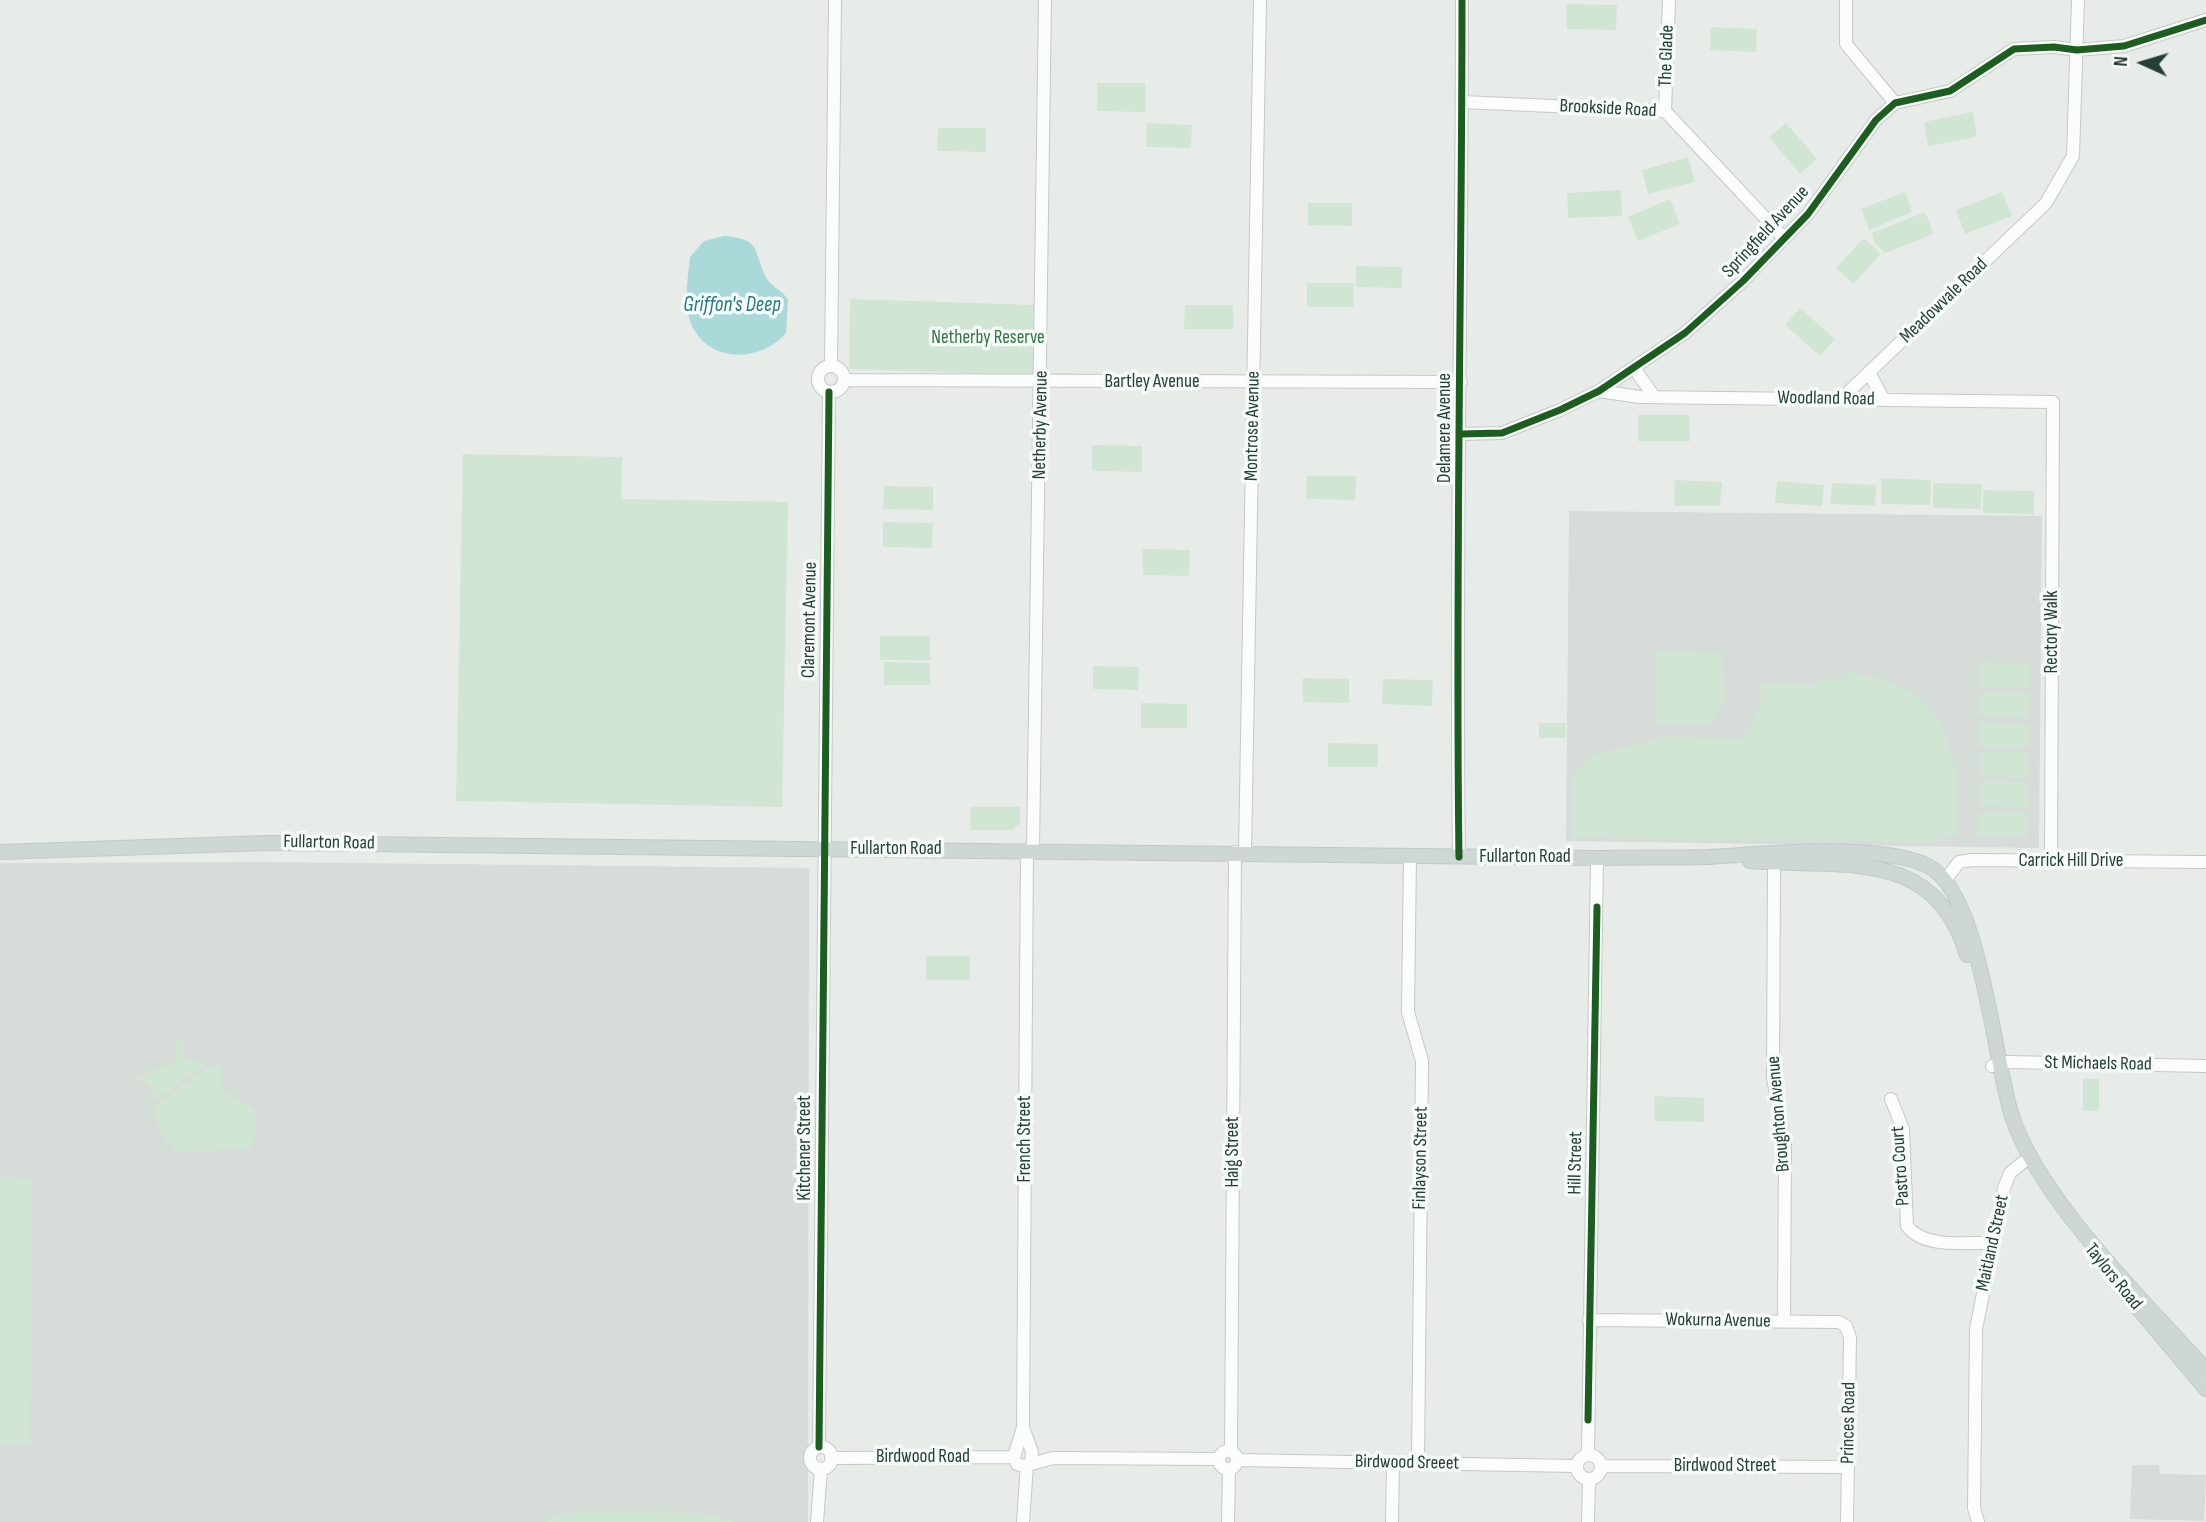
<!DOCTYPE html>
<html>
<head>
<meta charset="utf-8">
<style>
  body { margin:0 }
  #map { position:relative; width:2206px; height:1522px; overflow:hidden; background:#e7ece9; font-family:"Sofia Sans Condensed",sans-serif }
  canvas { display:block }
  .north { position:absolute; left:2108px; top:28px; width:70px; height:70px; -webkit-text-stroke:5px #f6faf8; paint-order:stroke; rotate:274deg; font-size:19px; font-weight:700; line-height:28px; text-align:center; color:#244035 }
  .north::after { content:''; display:block; margin:auto; width:24px; height:32px; background:#244035; clip-path:polygon(50% 0,100% 100%,50% 72%,0 100%) }
</style>
</head>
<body>
<div id="map">
<canvas width="2206" height="1522"></canvas>
<div class="north">N</div>
</div>
<script>
const c = document.querySelector('canvas').getContext('2d');
c.lineJoin = 'round';
function paint(path, color) { c.fillStyle = color; c.fill(path, 'evenodd'); }
function strokePath(path, color, width, dash) { c.strokeStyle = color; c.lineWidth = width; c.lineCap = dash ? 'butt' : 'round'; c.setLineDash(dash || []); c.stroke(path); }
function write(font, color, halo, rows, align = 'center') {
  c.font = font + ' "Sofia Sans Condensed",sans-serif'; c.lineWidth = 7; c.setLineDash([]); c.textBaseline = 'middle'; c.strokeStyle = halo; c.fillStyle = color; for (const [text, x, y, turn = 0] of rows) {
    c.save(); c.translate(x, y); c.rotate((+turn || 0) * Math.PI / 180); c.textAlign = isNaN(turn) ? turn : align; if (halo) c.strokeText(text, 0, 0); c.fillText(text, 0, 0); c.restore();
  }
}
paint(new Path2D(`
  M1569,511L2042,516L2039,848L1566,841Z
  M265,862L809,868L808,1522H0V863Z
  M2132,1465H2159L2160,1474L2206,1475L2204,1521L2130,1519Z`), '#d6ddd9');
paint(new Path2D(`
  M1567,4L1617,5L1616,30L1567,29Z
  M1711,27L1757,29L1756,52L1710,50Z
  M1097,83H1145V112L1097,111Z
  M1973,112L1977,137L1928,146L1924,122Z
  M1147,123L1192,125L1191,148L1146,147Z
  M1786,123L1817,159L1800,174L1769,137Z
  M938,128H986V152L937,151Z
  M1688,157L1695,182L1648,194L1642,170Z
  M1621,190L1622,216L1568,218L1567,193Z
  M1905,192L1912,212L1869,230L1861,209Z
  M2002,192L2012,216L1965,234L1956,210Z
  M1670,199L1680,224L1638,241L1628,217Z
  M1308,203H1352V226L1308,225Z
  M1925,212L1934,234L1885,253L1875,244L1872,233Z
  M1864,238L1881,254L1853,284L1836,268Z
  M1356,266L1402,267V288L1356,287Z
  M1307,283H1353L1354,307H1307Z
  M850,299L1036,305L1034,375L849,369Z
  M1185,305H1233V329H1184Z
  M1800,308L1835,339L1820,356L1785,325Z
  M1638,415H1689L1690,441H1638Z
  M1092,445L1142,446V472L1092,471Z
  M463,454L622,457L621,499L788,502L782,807L456,801Z
  M1307,476H1356L1355,500L1306,499Z
  M1881,478L1931,480L1930,505L1881,504Z
  M1675,480L1722,482L1720,506H1674Z
  M1777,481L1824,485L1822,506L1775,503Z
  M1832,483L1876,485L1875,506L1830,504Z
  M1933,483L1982,484L1981,509L1933,508Z
  M884,486L933,487V510L883,509Z
  M1983,490L2034,491V514L1983,513Z
  M883,522L933,523L932,548L883,547Z
  M1143,549L1190,550L1189,576L1143,575Z
  M880,636H930V660H880Z
  M1656,652L1722,654L1725,698L1710,724H1657Z
  M884,662L930,663V685H884Z
  M1980,662L2029,664V688L1980,687Z
  M1093,666L1139,667L1138,690L1093,689Z
  M1848,671C1870,676 1894,681 1914,694C1956,723 1960,789 1957,835H1943L1942,842L1571,838L1573,774L1594,754L1649,742L1650,739H1657L1658,736L1740,739L1760,711L1762,684L1817,685L1819,679H1845Z
  M1303,678L1349,679V703L1303,702Z
  M1383,679L1433,680L1432,706L1382,704Z
  M1980,692L2029,693L2028,718L1979,716Z
  M1141,703L1187,704V728H1141Z
  M1980,722L2029,724L2028,748L1979,747Z
  M1539,723H1566L1565,738H1539Z
  M1328,743L1378,744V767H1328Z
  M1979,752H2027L2028,777L1979,776Z
  M1980,781L2027,782L2028,807L1979,806Z
  M971,807H1020V823L1013,830H970Z
  M1979,812L2028,813V837L1978,836Z
  M926,956H970V980H926Z
  M183,1039V1059L207,1063L154,1101L148,1082L140,1084L138,1077L175,1061L177,1040Z
  M210,1066H221L222,1090L253,1108C257,1121 259,1139 249,1150L179,1151C166,1146 153,1120 154,1107Z
  M2083,1079H2099V1111H2083Z
  M1655,1096L1704,1098V1122L1655,1121Z
  M0,1177L32,1178L30,1446L0,1445Z
  M620,1511L705,1513L737,1522H544L567,1512Z`), '#d1e5d4');
paint(new Path2D(`
  M724,236C765,239 752,254 768,280C774,289 783,290 788,300L786,333C758,365 703,363 689,318C684,299 688,276 690,257L704,241Z`), '#a9d9d9');
const minor = new Path2D(`
  M1846,0V44L1895,103
  M1462,102L1665,111L1784,238
  M1665,111L1669,0
  M831,366L835,0
  M818 379a13 13 0 1 1 26 0a13 13 0 1 1-26 0Z
  M1634,368L1653,395
  M1869,373L1884,400
  M844,380L1461,382
  M1599,391L1640,397L2053,402L2051,862
  M1841,399L2046,203L2073,156L2078,0
  M1461,434L1502,433L1560,410L1599,391L1685,333L1743,281L1808,214L1876,120L1895,103L1950,91L2014,49L2054,47L2077,50L2124,46L2206,20
  M1033,850L1045,0
  M1245,852L1260,0
  M1410,856L1408,1012L1422,1061L1418,1462
  M1459,857C1455,571 1462,286 1462,0
  M1774,863L1773,1078L1785,1145L1784,1322
  M1946,879L1959,862L1972,860L2206,862
  M1992,1066L2008,1062L2206,1066
  M1891,1099L1903,1129L1907,1226C1924,1249 1966,1242 1993,1243
  M1589,1320L1839,1322L1846,1326L1850,1338L1847,1522
  M1024,1430L1032,1452L1031,1462
  M819,1447L829,392
  M810 1458a11 11 0 1 1 22 0a11 11 0 1 1-22 0Z
  M1219 1460a9 9 0 1 1 18 0a9 9 0 1 1-18 0Z
  M1231,1451L1235,852
  M1588,1454L1597,858
  M1577 1467a12 12 0 1 1 24 0a12 12 0 1 1-24 0Z
  M1014,1457L1023,1427L1027,850
  M831,1458L1014,1457
  M1237,1460L1576,1466
  M1017,1464L1024,1466L1053,1458L1219,1459
  M1601,1466L1848,1467
  M817,1522L821,1469
  M1023,1522L1027,1465
  M1228,1522L1229,1469
  M1392,1522L1393,1463
  M1588,1522L1589,1479
  M1978,1522L1974,1508L1976,1329L2004,1188L2010,1173L2022,1163`);
const major = new Path2D(`
  M0,852L266,843L1597,858C1634,857 1672,858 1708,857C1764,854 1881,842 1928,866C1981,892 1993,1058 2012,1116C2039,1200 2146,1303 2206,1370
  M1750,861C1839,869 1934,844 1967,955
  M2122,1289L2206,1389`);
strokePath(minor, '#c4c9c6', 14);
strokePath(major, '#c2cac7', 16);
strokePath(minor, '#fbfcfc', 12);
strokePath(major, '#cfd7d4', 14);
strokePath(new Path2D(`
  M1461,434L1502,433L1560,410L1599,391L1685,333L1743,281L1808,214L1876,120L1895,103L1950,91L2014,49L2054,47L2077,50L2124,46L2206,20
  M1459,857C1455,571 1462,286 1462,0
  M1588,1420L1597,907
  M819,1447L829,392`), '#1b5e20', 7);
write('19px', '#244035', '#f6faf8', [
  ["The Glade",1667,56,-88],
  ["Brookside Road",1608,109,3],
  ["Springfield Avenue",1766,232,-47],
  ["Meadowvale Road",1944,301,-44],
  ["Bartley Avenue",1152,382],
  ["Woodland Road",1826,399,1],
  ["Netherby Avenue",1041,425,-89],
  ["Montrose Avenue",1253,426,-89],
  ["Delamere Avenue",1445,428,-90],
  ["Claremont Avenue",810,620,-89],
  ["Rectory Walk",2052,632,-90],
  ["Fullarton Road",329,843,1],
  ["Fullarton Road",896,849],
  ["Fullarton Road",1525,857],
  ["Carrick Hill Drive",2071,861],
  ["St Michaels Road",2098,1064,1],
  ["Broughton Avenue",1779,1114,-95],
  ["French Street",1025,1139,-90],
  ["Kitchener Street",805,1148,-90],
  ["Haig Street",1233,1152,-90],
  ["Finlayson Street",1421,1158,-89],
  ["Hill Street",1576,1163,-89],
  ["Pastro Court",1901,1166,-94],
  ["Maitland Street",1993,1243,-78],
  ["Taylors Road",2113,1277,51],
  ["Wokurna Avenue",1718,1321,1],
  ["Princes Road",1849,1423,-89],
  ["Birdwood Road",923,1457],
  ["Birdwood Sreeet",1407,1463,1],
  ["Birdwood Street",1725,1466]
]);
write('19px', '#2f7740', '#f6faf8', [
  ["Netherby Reserve",988,338]
]);
write('italic 21px', '#1e7a7c', '#f6faf8', [
  ["Griffon's Deep",732,306]
]);
</script>
</body>
</html>
